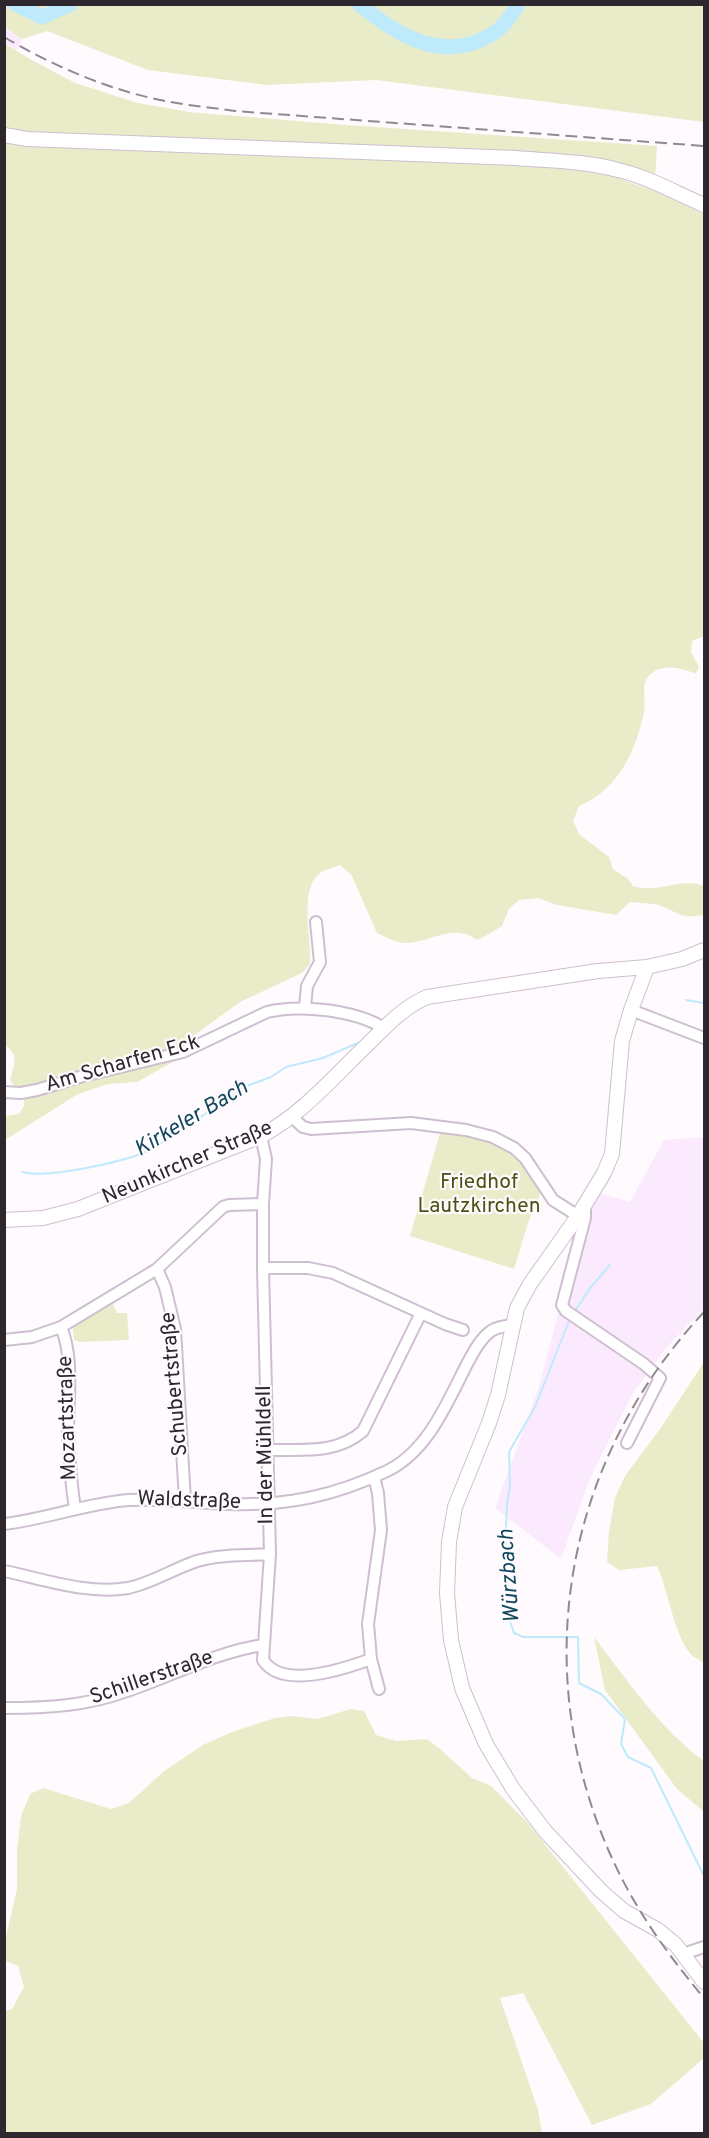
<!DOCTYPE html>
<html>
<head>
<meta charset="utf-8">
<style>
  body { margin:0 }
  #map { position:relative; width:709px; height:2138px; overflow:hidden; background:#fefafe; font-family:Overpass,sans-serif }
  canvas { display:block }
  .frame { position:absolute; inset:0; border:6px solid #2e282e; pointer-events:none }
</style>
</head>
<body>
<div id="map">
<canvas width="709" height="2138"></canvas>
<div class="frame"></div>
</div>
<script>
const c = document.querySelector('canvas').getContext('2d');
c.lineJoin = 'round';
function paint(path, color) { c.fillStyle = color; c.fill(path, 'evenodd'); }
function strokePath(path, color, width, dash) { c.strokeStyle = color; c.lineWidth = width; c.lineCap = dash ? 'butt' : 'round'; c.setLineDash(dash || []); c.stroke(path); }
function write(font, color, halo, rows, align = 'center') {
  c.font = font + ' Overpass,sans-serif'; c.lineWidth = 4.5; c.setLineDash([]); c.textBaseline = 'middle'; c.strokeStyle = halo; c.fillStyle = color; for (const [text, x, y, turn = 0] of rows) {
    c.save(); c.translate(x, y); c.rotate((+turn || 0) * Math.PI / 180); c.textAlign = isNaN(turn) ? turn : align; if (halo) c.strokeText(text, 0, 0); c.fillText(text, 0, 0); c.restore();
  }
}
paint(new Path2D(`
  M4,27L22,39L16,50L5,43Z
  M704,1137V1309L666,1348L633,1393L590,1478L561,1559L495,1508L539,1387L567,1279L578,1223L596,1192L630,1202L664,1140Z`), '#fbeafd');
paint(new Path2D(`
  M5,4L704,5V122L376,80L267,85L148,70L47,31L22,39L5,27Z
  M4,43L30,59L75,83L138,103L189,112L346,125L657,146L655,178H618L656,192L704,214V636L692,641L691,652L699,667L696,674C680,667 656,662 646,680C642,688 646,702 644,712C636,751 618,790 579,806L573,821L579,834L609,857L613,869L628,879L633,886C658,894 680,877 704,886V915C676,920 677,909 654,904C646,903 637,903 630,902L616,915L557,905L538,898L519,900L509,909L502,926L489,934L477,940C454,923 432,941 408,943C398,944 386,937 377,933L351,874L340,865C333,868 322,870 318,875C299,892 312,941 310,964L302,973L240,1002L178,1047L171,1063L137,1082L108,1084L78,1094L5,1140V1116L19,1114L24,1106V1098L10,1080C14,1066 20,1053 4,1045Z
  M441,1130L489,1141L517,1155L542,1190L528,1223L514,1269L410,1236Z
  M113,1304L117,1313H127L129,1340L80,1342L74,1340L73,1329L75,1325Z
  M704,1362V1663C700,1660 692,1657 689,1652C674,1633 668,1590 657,1566L619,1570L607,1562L609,1532L615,1498L625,1476L660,1429Z
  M594,1637C627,1680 660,1729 704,1761V1812L677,1789L605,1690Z
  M351,1709L364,1711L376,1735L396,1741L427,1739L440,1749L472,1778L491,1786L527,1822L704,2043V2058L651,2104L592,2125L523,1993L500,1998L538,2110L542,2133H5V2011L12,2009L24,1987L18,1966L6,1961L5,1941L17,1889V1850L21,1816L30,1794L43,1788L111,1809L129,1803L163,1772L203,1745L232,1732L275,1718L291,1716L317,1719Z`), '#e9ecc8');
strokePath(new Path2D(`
  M686,1000L704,1003
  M22,1172C48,1179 130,1161 154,1148L247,1086L271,1077L286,1067L323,1058L358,1043
  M575,1311L591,1287L610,1265
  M569,1321L535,1407L509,1452L510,1485L507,1504L505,1550L506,1610L514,1633L523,1637H578L579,1683L601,1694L625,1719L621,1744L628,1757L651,1768L704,1876`), '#bfeafc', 2);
strokePath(new Path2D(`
  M15,4L42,17L71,4
  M359,4C400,38 448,66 498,30C506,24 513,12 519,4`), '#bfeafc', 15);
const minor = new Path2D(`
  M305,1007L307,986L320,962L316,922
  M631,1010L704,1038
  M4,1092L21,1093L37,1090L83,1076L183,1052L267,1012C301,1004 354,1010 384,1028
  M292,1117L303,1127L311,1129L411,1123L466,1130L493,1137L514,1148L525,1158L553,1200L578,1216
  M261,1136L266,1159L263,1204V1268L270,1554L263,1660C282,1690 344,1669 371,1659
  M585,1209V1218L562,1305L566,1311L644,1364L660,1378L627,1443
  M263,1268H308L333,1273L445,1324L463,1330
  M157,1269L165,1287L175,1329L185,1501
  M61,1327C74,1358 68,1397 68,1430C69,1456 71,1483 75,1509
  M4,1340L32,1337L61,1327L157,1269L223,1207L229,1205L263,1204
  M267,1450C301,1449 336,1455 363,1431L421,1313
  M374,1477L378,1493L381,1530L368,1624L371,1659L379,1689
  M4,1524C47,1519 87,1503 129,1500C163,1498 195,1503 229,1504C287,1506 334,1496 387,1471C428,1451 447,1403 467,1364C473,1353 480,1339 491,1331C497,1327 504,1326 512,1325
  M4,1571C43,1579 88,1595 128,1588C152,1583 173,1569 197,1561C220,1554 246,1556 270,1554
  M4,1708C48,1708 86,1706 127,1691C172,1676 216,1652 263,1645
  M683,1954L704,1947`);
const major = new Path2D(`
  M4,135L27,139L516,158C550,161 585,161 618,170C648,177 676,193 704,205
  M647,967L631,1010L622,1041L612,1154L604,1173L578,1216L530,1284L517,1308L498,1395L489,1423L455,1507L449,1542L447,1593L451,1640L462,1688L486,1744L513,1789L545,1831L601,1891L624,1911L658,1930L676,1945L704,1982
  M4,1220L43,1218L78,1209L261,1136C304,1113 334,1076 369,1043C387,1025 404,1007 427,997L598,971L647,967L682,959L704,950`);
strokePath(minor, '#cebfd0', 14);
strokePath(major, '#cebfd0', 16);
strokePath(minor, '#fff', 10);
strokePath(major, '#fff', 14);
strokePath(new Path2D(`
  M4,37C55,67 113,92 171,102C192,106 214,108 235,111L704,146
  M704,1312C559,1467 525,1684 620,1875C643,1920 672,1960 704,1998`), '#8f8a8f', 2, [12, 6]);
write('21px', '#2e282e', '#fefafe', [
  ["Am Scharfen Eck",123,1065,-16],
  ["Neunkircher Straße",188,1164,-23],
  ["Schubertstraße",176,1384,-95],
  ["Mozartstraße",69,1418,-92],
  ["In der Mühldell",267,1455,-91],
  ["Waldstraße",189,1502,2],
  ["Schillerstraße",152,1679,-19]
]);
write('21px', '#4f5013', '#fefafe', [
  ["Friedhof",479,1184],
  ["Lautzkirchen",479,1208]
]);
write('italic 22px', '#10485c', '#fefafe', [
  ["Kirkeler Bach",192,1120,-31],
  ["Würzbach",511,1576,-94]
]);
</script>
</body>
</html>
